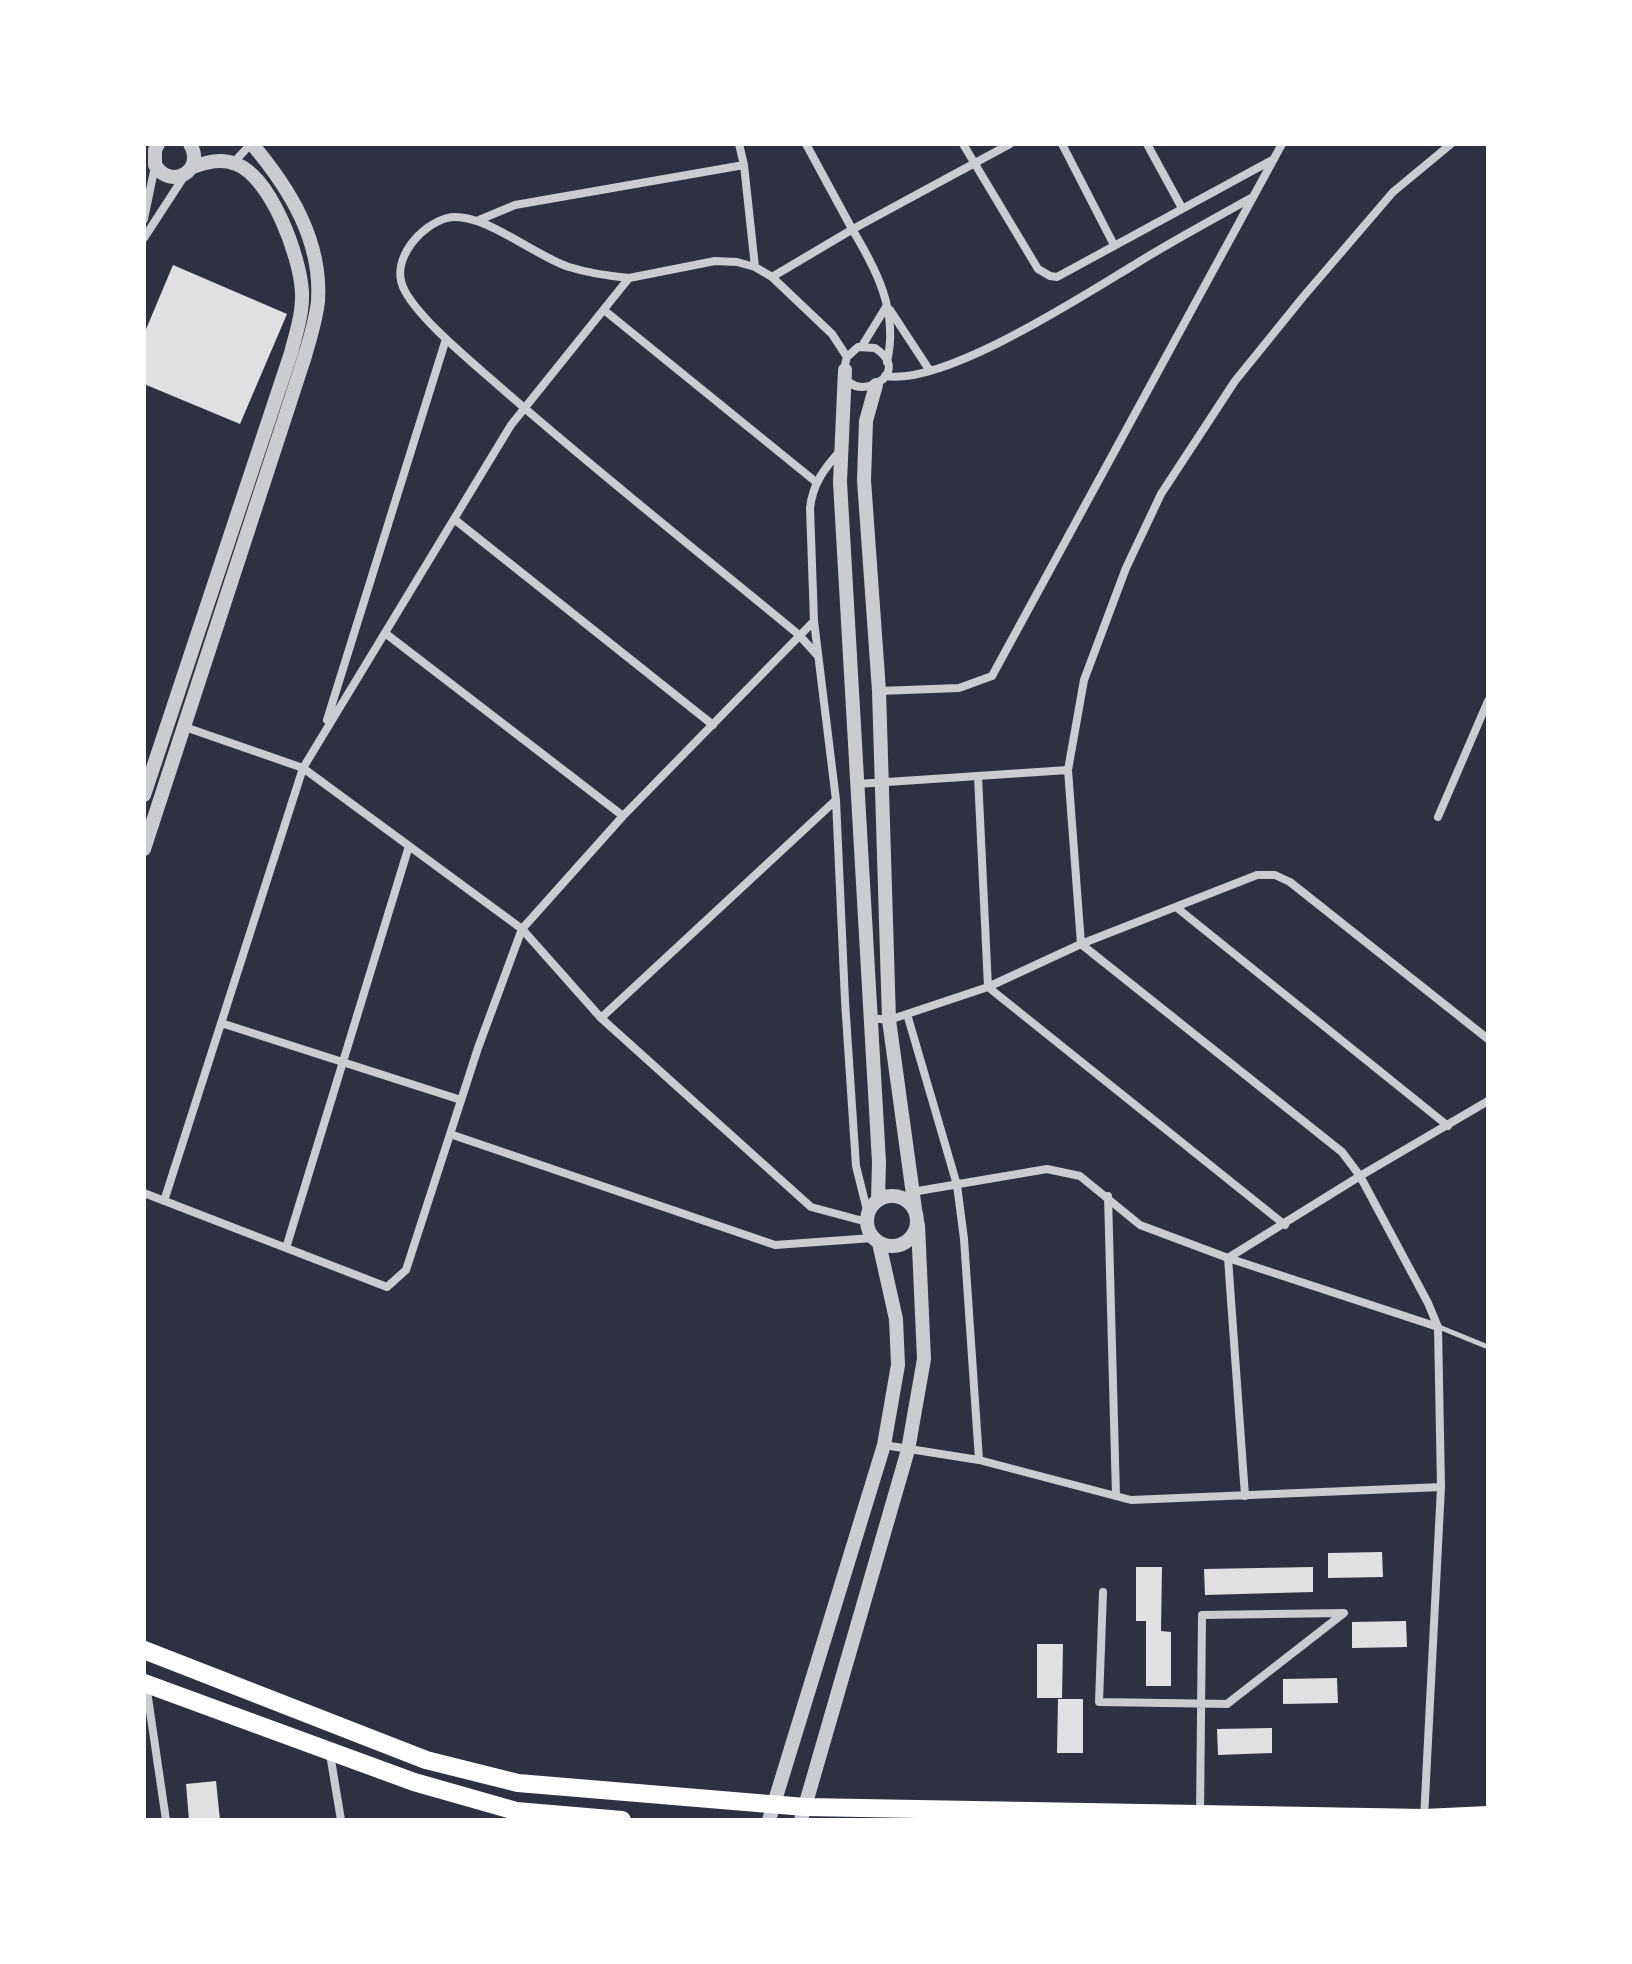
<!DOCTYPE html>
<html>
<head>
<meta charset="utf-8">
<style>
  body { margin:0 }
  #map { position:relative; width:1632px; height:1964px; overflow:hidden; background:#2d3142; font-family:Barlow,sans-serif }
  canvas { display:block }
  .frame { position:absolute; inset:0; border:146px solid #fff; pointer-events:none }
</style>
</head>
<body>
<div id="map">
<canvas width="1632" height="1964"></canvas>
<div class="frame"></div>
</div>
<script>
const c = document.querySelector('canvas').getContext('2d');
c.lineJoin = 'round';
function paint(path, color) { c.fillStyle = color; c.fill(path, 'evenodd'); }
function strokePath(path, color, width, dash) { c.strokeStyle = color; c.lineWidth = width; c.lineCap = dash ? 'butt' : 'round'; c.setLineDash(dash || []); c.stroke(path); }
paint(new Path2D(`
  M173,265L287,314L240,424L144,384V334Z
  M1382,1552L1383,1577L1328,1578V1553Z
  M1136,1567H1162L1161,1631L1171,1632V1686H1146V1621H1136Z
  M1313,1567V1592L1205,1595L1204,1569Z
  M1406,1621L1407,1647L1352,1648V1622Z
  M1037,1644H1063L1062,1698H1037Z
  M1337,1678L1338,1703L1283,1704V1679Z
  M1058,1699H1083V1753H1057Z
  M1272,1728V1753L1218,1755L1217,1729Z
  M216,1781L220,1820H189L186,1784Z`), '#e0e0e3');
strokePath(new Path2D(`
  M1439,1327L1488,1347`), '#caccd0', 5);
strokePath(new Path2D(`
  M739,144L744,165L755,267
  M806,144C821,172 836,199 851,227C876,270 899,310 887,362
  M963,144L1038,269L1050,276L1057,277L1274,159
  M1062,144L1114,245
  M1147,144L1182,208
  M233,163L251,144
  M144,219L155,166
  M479,220L515,205L744,165
  M144,238L185,175
  M772,277L853,229L1010,144
  M629,278C609,276 588,273 569,267C536,257 480,209 447,218C421,225 391,259 403,287C415,315 467,358 491,379C591,467 696,550 799,635L818,656
  M604,310L816,482
  M890,310L930,371
  M862,346L886,307
  M885,376C944,386 1081,297 1134,265C1172,241 1212,220 1251,198
  M840,451C824,469 813,483 810,508L814,621L836,800L845,1001L856,1166L868,1214
  M454,519L713,725
  M385,633L623,816
  M879,691L959,688L992,676L1282,144
  M327,720L446,339
  M182,726L303,768L522,929L601,1018L811,1207L867,1222
  M978,776L988,987L1285,1225
  M857,784L1068,770
  M1438,817L1488,701
  M1176,907L1448,1126
  M907,1014L957,1185L964,1239L979,1460
  M601,1018L836,800
  M870,1018L889,1020L988,987L1081,944L1257,875H1275L1290,882L1488,1039
  M221,1023L461,1100
  M450,1134L775,1245L873,1238
  M912,1192L1047,1169L1080,1176L1140,1225L1228,1258L1438,1327
  M144,1193L387,1287L406,1270L478,1048L522,929L623,816L814,621
  M1108,1196L1116,1496
  M164,1201L303,768L511,425L629,278L715,261L737,262L755,267L772,277L832,334L847,357C829,412 923,380 875,348L858,347L847,357
  M286,1248L409,846
  M884,1445L979,1460L1131,1500L1441,1487
  M1245,1496L1228,1258L1360,1176L1488,1101
  M1103,1592L1099,1702L1227,1704L1344,1613L1202,1615L1200,1815
  M146,1684L166,1820
  M330,1754L341,1820
  M1424,1819L1441,1487L1438,1327L1428,1303L1360,1176L1342,1152L1081,944L1068,770L1084,680L1126,568L1161,494L1235,381L1303,297L1393,192L1451,144`), '#caccd0', 8);
strokePath(new Path2D(`
  M158,144L155,150V165C171,191 206,170 190,144
  M845,370L840,482L879,1162L878,1200
  M876,385L866,421L864,480L879,691L889,1020L915,1209
  M144,795L291,353C296,333 303,313 302,292C300,256 271,177 236,164C221,158 207,162 193,167
  M144,849L305,356C310,338 316,320 318,301C322,241 290,189 252,144
  M867 1221a25 25 0 1 1 50 0a25 25 0 1 1-50 0Z
  M769,1820L884,1445L898,1365L896,1319L879,1243
  M801,1820L908,1450L924,1359L918,1225`), '#caccd0', 14);
strokePath(new Path2D(`
  M144,1650L426,1760L518,1783L805,1807L1424,1818L1488,1815
  M144,1683L414,1782L516,1811L622,1820`), '#fff', 18);
</script>
</body>
</html>
